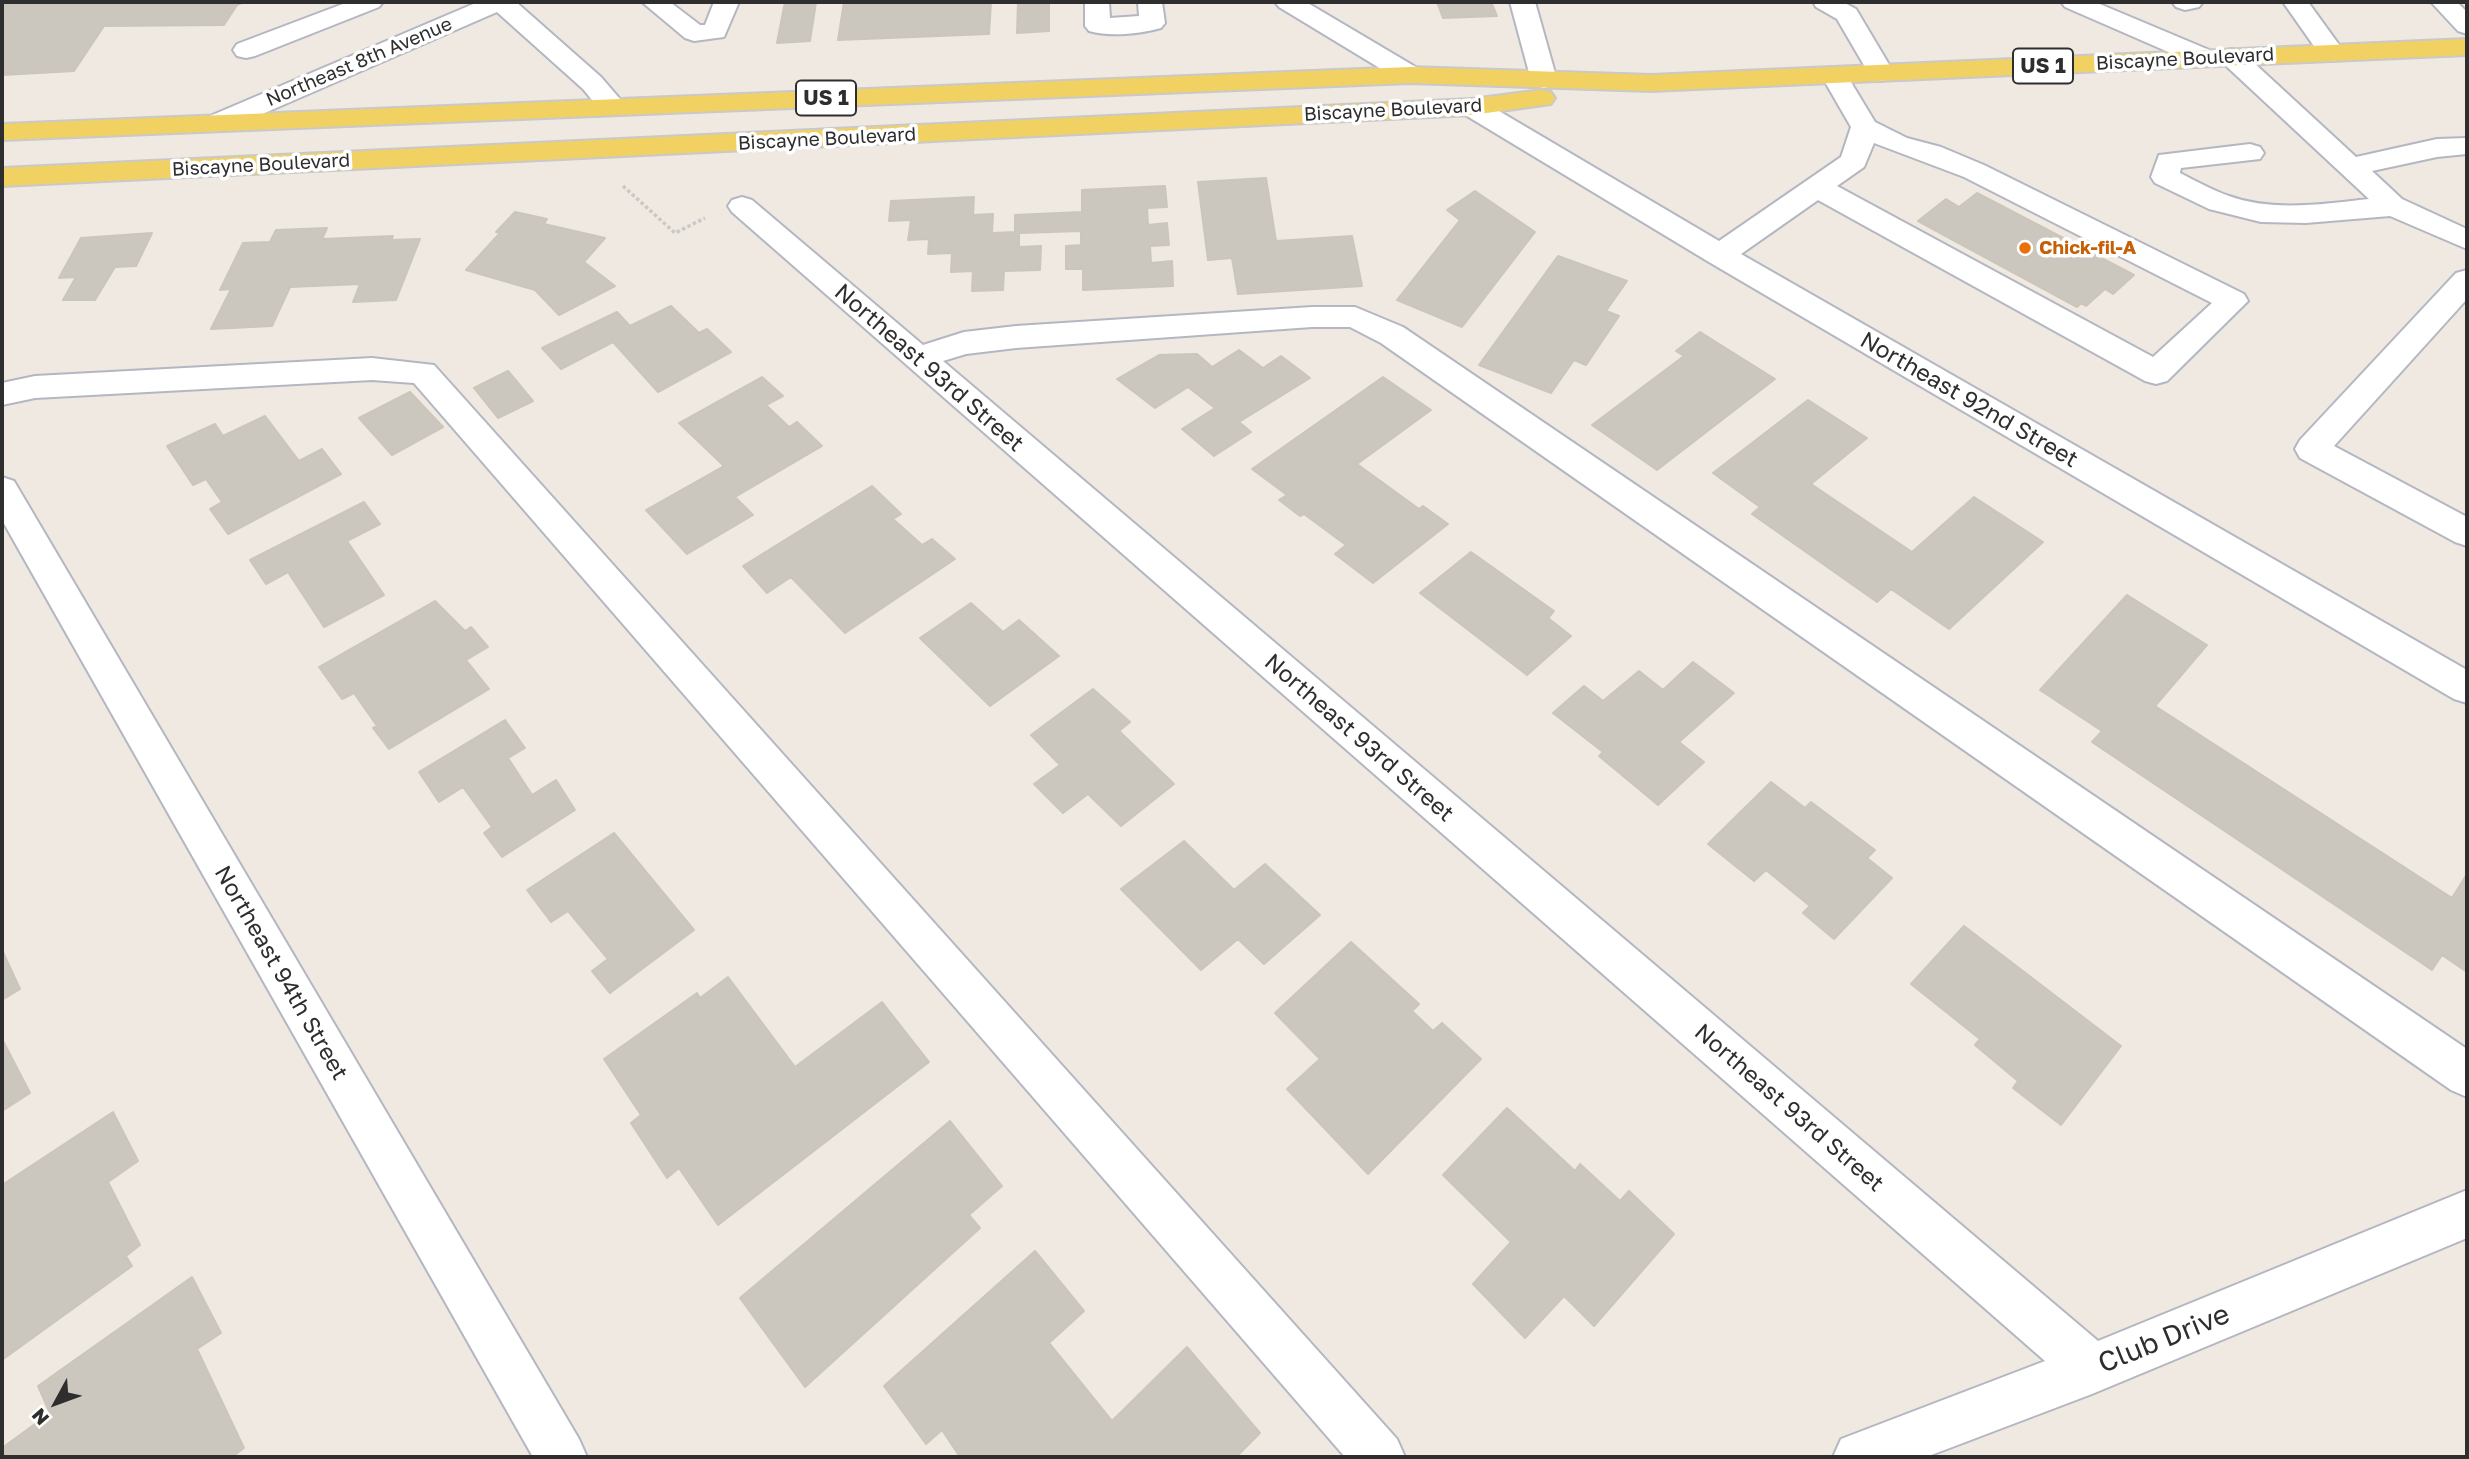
<!DOCTYPE html>
<html>
<head>
<meta charset="utf-8">
<style>
  body { margin:0 }
  #map { position:relative; width:2469px; height:1459px; overflow:hidden; background:#efe9e1; font-family:"Golos Text",sans-serif }
  canvas { display:block }
  .frame { position:absolute; inset:0; border:4px solid #2e2e2e; pointer-events:none }
  .north { position:absolute; left:21px; top:1368px; width:70px; height:70px; -webkit-text-stroke:5px #fff; paint-order:stroke; rotate:229deg; font-size:19px; font-weight:700; line-height:28px; text-align:center; color:#2e2e2e }
  .north::after { content:''; display:block; margin:auto; width:24px; height:32px; background:#2e2e2e; clip-path:polygon(50% 0,100% 100%,50% 72%,0 100%) }
</style>
</head>
<body>
<div id="map">
<canvas width="2469" height="1459"></canvas>
<div class="frame"></div>
<div class="north">N</div>
</div>
<script>
const c = document.querySelector('canvas').getContext('2d');
c.lineJoin = 'round';
function paint(path, color) { c.fillStyle = color; c.fill(path, 'evenodd'); }
function strokePath(path, color, width, dash) { c.strokeStyle = color; c.lineWidth = width; c.lineCap = dash ? 'butt' : 'round'; c.setLineDash(dash || []); c.stroke(path); }
function write(font, color, halo, rows, align = 'center') {
  c.font = font + ' "Golos Text",sans-serif'; c.lineWidth = 7; c.setLineDash([]); c.textBaseline = 'middle'; c.strokeStyle = halo; c.fillStyle = color; for (const [text, x, y, turn = 0] of rows) {
    c.save(); c.translate(x, y); c.rotate((+turn || 0) * Math.PI / 180); c.textAlign = isNaN(turn) ? turn : align; if (halo) c.strokeText(text, 0, 0); c.fillText(text, 0, 0); c.restore();
  }
}
const building = new Path2D(`
  M2,2H244L237,5L224,25L104,26L74,71L2,75Z
  M785,2H816L810,41L777,43Z
  M844,2H991L989,34L838,40Z
  M1018,2H1049V31L1017,33Z
  M1437,2H1491L1497,16L1443,18Z
  M1266,178L1276,241L1352,236L1362,286L1238,294L1232,258L1208,260L1198,182Z
  M1165,186L1167,207L1147,208L1148,225L1167,223L1169,245L1150,246L1151,263L1172,261L1173,286L1083,290V269H1066V246L1081,245V231L1019,233V247L1041,246L1040,270L1004,271L1003,290L972,291L973,271L951,272L952,253L928,254L929,239L908,240L911,220L889,221L891,201L974,197L973,215L993,214L992,233L1015,232V215L1082,212V190Z
  M1475,191L1535,232L1462,327L1397,300L1460,220L1447,210Z
  M1977,193L2134,275L2113,294L2105,289L2086,306L2081,303L2077,307L1918,221L1946,199L1959,207Z
  M515,212L547,219L544,224L605,238L584,262L615,286L559,315L535,290L466,270L500,233L496,232Z
  M327,228L322,239L393,236L391,240L420,239L396,300L353,302L360,284L290,287L272,326L211,329L231,289L220,290L243,243L270,242L276,230Z
  M152,233L136,266L115,267L95,300H63L76,277L59,278L81,238Z
  M1558,256L1627,281L1606,311L1619,316L1586,365L1574,360L1551,393L1479,365Z
  M671,306L699,333L707,329L731,352L658,392L613,342L561,369L542,348L617,312L630,326Z
  M1700,332L1775,379L1657,470L1592,425L1684,356L1676,351Z
  M1239,350L1263,368L1281,356L1310,378L1239,422L1251,432L1214,456L1182,429L1215,408L1188,387L1155,408L1117,379L1159,355L1197,354L1212,367Z
  M508,371L533,401L498,418L474,388Z
  M762,377L783,396L766,405L789,427L797,422L822,446L735,497L753,515L687,554L646,510L724,466L679,423Z
  M1383,377L1431,410L1357,464L1419,509L1423,506L1448,524L1373,583L1335,554L1346,545L1304,514L1300,516L1279,500L1287,495L1252,469Z
  M410,392L443,427L392,455L359,418Z
  M1808,400L1867,438L1811,484L1912,552L1974,497L2043,542L1949,629L1891,589L1877,602L1752,514L1760,507L1713,473Z
  M265,416L299,461L322,449L341,474L228,534L210,509L222,502L206,479L193,485L167,446L215,424L223,436Z
  M872,486L901,514L893,519L922,545L932,539L955,559L845,633L791,577L767,593L743,566Z
  M364,502L380,524L347,541L384,595L324,627L288,572L266,584L250,560Z
  M1471,552L1554,611L1548,618L1571,636L1527,675L1420,593Z
  M2127,595L2207,645L2155,706L2452,898L2467,874V972L2442,955L2432,970L2092,742L2102,731L2040,690Z
  M435,601L465,631L471,627L488,647L466,660L489,689L389,749L373,728L377,726L354,693L342,699L319,667Z
  M971,603L1003,632L1019,620L1059,656L990,706L920,638Z
  M1693,662L1734,693L1679,742L1704,762L1658,805L1599,756L1603,752L1553,713L1584,686L1603,701L1639,671L1663,690Z
  M1093,689L1130,722L1119,731L1174,784L1121,826L1088,794L1063,813L1034,784L1060,765L1031,735Z
  M505,720L525,748L508,758L532,795L556,780L575,810L502,857L484,833L492,827L463,787L439,802L419,772Z
  M1771,782L1805,808L1811,802L1875,850L1867,858L1892,878L1834,939L1803,913L1810,906L1766,870L1754,881L1708,844Z
  M614,833L694,930L610,993L592,971L608,959L568,911L551,922L527,890Z
  M1184,841L1234,890L1265,864L1320,915L1264,964L1238,939L1201,970L1121,889Z
  M1964,926L2121,1046L2061,1125L2013,1088L2018,1081L1975,1045L1980,1039L1911,984Z
  M1351,942L1419,1004L1412,1011L1433,1031L1442,1023L1481,1059L1368,1174L1287,1089L1320,1059L1275,1013Z
  M2,950L20,989L2,1000Z
  M728,977L795,1067L882,1002L929,1062L718,1225L679,1168L667,1178L631,1123L641,1115L604,1059L697,993L700,998Z
  M2,1039L30,1093L2,1111Z
  M1507,1108L1575,1171L1580,1164L1620,1201L1629,1191L1674,1234L1594,1326L1564,1296L1525,1338L1473,1284L1511,1242L1443,1175Z
  M113,1112L138,1161L108,1182L140,1245L126,1256L132,1266L2,1360V1185Z
  M950,1121L1002,1186L969,1215L980,1228L805,1387L740,1298Z
  M1035,1251L1084,1311L1049,1343L1112,1421L1187,1347L1260,1433L1236,1457H960L942,1430L926,1444L884,1386Z
  M192,1277L221,1333L197,1349L244,1448L232,1457H2V1448L50,1413L38,1386Z`);
paint(building, '#cbc7bf');
strokePath(building, '#cbc5ba', 2);
const minor = new Path2D(`
  M348,2H383L379,7L255,56L246,58L237,56L233,50L237,44Z
  M478,2H516L601,77L626,106L622,112L612,114L602,112L583,89L497,12L230,128L220,130L210,128L206,122L210,116Z
  M642,2H670L700,25H705L714,2H739L724,37L694,41L685,38Z
  M1085,2H1109L1110,18L1139,16L1138,2H1162L1165,23L1161,28C1140,34 1110,37 1089,31L1085,26Z
  M1275,2H1306L1419,69L1423,75L1419,81L1410,83L1401,81L1279,7Z
  M1510,2H1535L1557,80L1553,86L1544,88L1535,86L1531,80Z
  M1813,2H1843L1856,9L1894,73L1890,79L1881,81L1872,79L1837,19L1816,7Z
  M2061,2H2095L2214,52L2218,58L2214,64L2205,66L2196,64L2065,7Z
  M2172,2H2203L2199,7L2185,10L2176,7Z
  M2283,2H2308L2345,53L2341,59L2332,61L2323,59Z
  M2431,2H2457L2467,12V34L2458,31Z
  M2232,49L2241,51L2356,157L2437,139L2467,138V154L2437,157L2372,171L2402,199L2467,229V249L2390,216L2306,223L2261,222L2209,209L2155,183L2151,177L2159,155L2250,144L2260,147L2264,153L2260,159L2181,168L2180,173C2196,181 2212,190 2229,196C2273,212 2323,204 2369,199L2223,63L2219,57L2223,51Z
  M1834,67L1843,69L1875,122L1907,138L1941,147L1984,165L2244,294L2248,301L2167,381L2156,384L2145,381L1818,200L1741,254L2467,670V703L2454,699L1709,262L1462,113L1458,107L1462,101L1472,99L1482,101L1719,241L1841,157L1851,127L1821,75L1825,69ZM1874,143L1964,177L2212,303L2153,357L1837,186L1864,167Z
  M742,197L752,200L923,345L964,332L1016,326L1312,307H1355L1403,327L2467,1049V1097L2451,1090L1381,343L1350,327H1312L1016,348L966,354L943,361L2098,1341L2467,1190V1238L2092,1394L1926,1457H1833L1841,1439L2045,1361L732,212L728,206L732,200Z
  M2467,270V299L2334,446L2467,517V546L2455,542L2300,458L2295,449L2300,440L2456,273Z
  M372,358L434,365L1397,1439L1405,1457H1345L414,383L372,380L35,398L2,405V383L35,376Z
  M2,477L14,481L579,1439L587,1457H533L2,520Z`);
const major = new Path2D(`
  M2467,39V55L1651,91L1410,83L2,140V124L1410,67L1651,75Z
  M1541,90L1551,92L1555,98L1551,104L1472,115L2,186V168L1472,99Z`);
strokePath(minor, '#b4b7c1', 4);
strokePath(major, '#c9c9c9', 4);
strokePath(new Path2D(`
  M623,186L675,233L705,218`), '#c9c9c9', 3.5, [3.5, 2.5]);
paint(minor, '#fff');
paint(major, '#f2d163');
for (const [x, y, r, color] of [
  [2025,248,7,"#e8710a"]
]) { const dot = new Path2D(); dot.arc(x, y, r, 0, 2 * Math.PI); c.fillStyle = color; c.fill(dot); strokePath(dot, '#fff', 2.5); }
write('19px', '#2e2e2e', '#fff', [
  ["Biscayne Boulevard",2185,59,-3],
  ["Northeast 8th Avenue",359,62,-23],
  ["Biscayne Boulevard",1393,110,-3],
  ["Biscayne Boulevard",827,139,-3],
  ["Biscayne Boulevard",261,165,-3]
]);
write('bold 19px', '#c56008', '#fff', [
  ["Chick-fil-A",2039,248]
], 'left');
for (const [x, y, w] of [
  [2043,66,60],
  [826,98,60]
]) { const box = new Path2D(); box.roundRect(x - w / 2, y - 17.5, w, 35, 5); c.fillStyle = '#fff'; c.fill(box); strokePath(box, '#2e2e2e', 2); }
write('bold 21px', '#2e2e2e', null, [
  ["US 1",2043,66],
  ["US 1",826,98]
]);
write('23px', '#2e2e2e', '#fff', [
  ["Northeast 93rd Street",929,368,41],
  ["Northeast 92nd Street",1969,400,30],
  ["Northeast 93rd Street",1359,738,41],
  ["Northeast 94th Street",281,973,60],
  ["Northeast 93rd Street",1789,1108,41]
]);
write('28px', '#2e2e2e', '#fff', [
  ["Club Drive",2164,1339,-22]
]);
</script>
</body>
</html>
